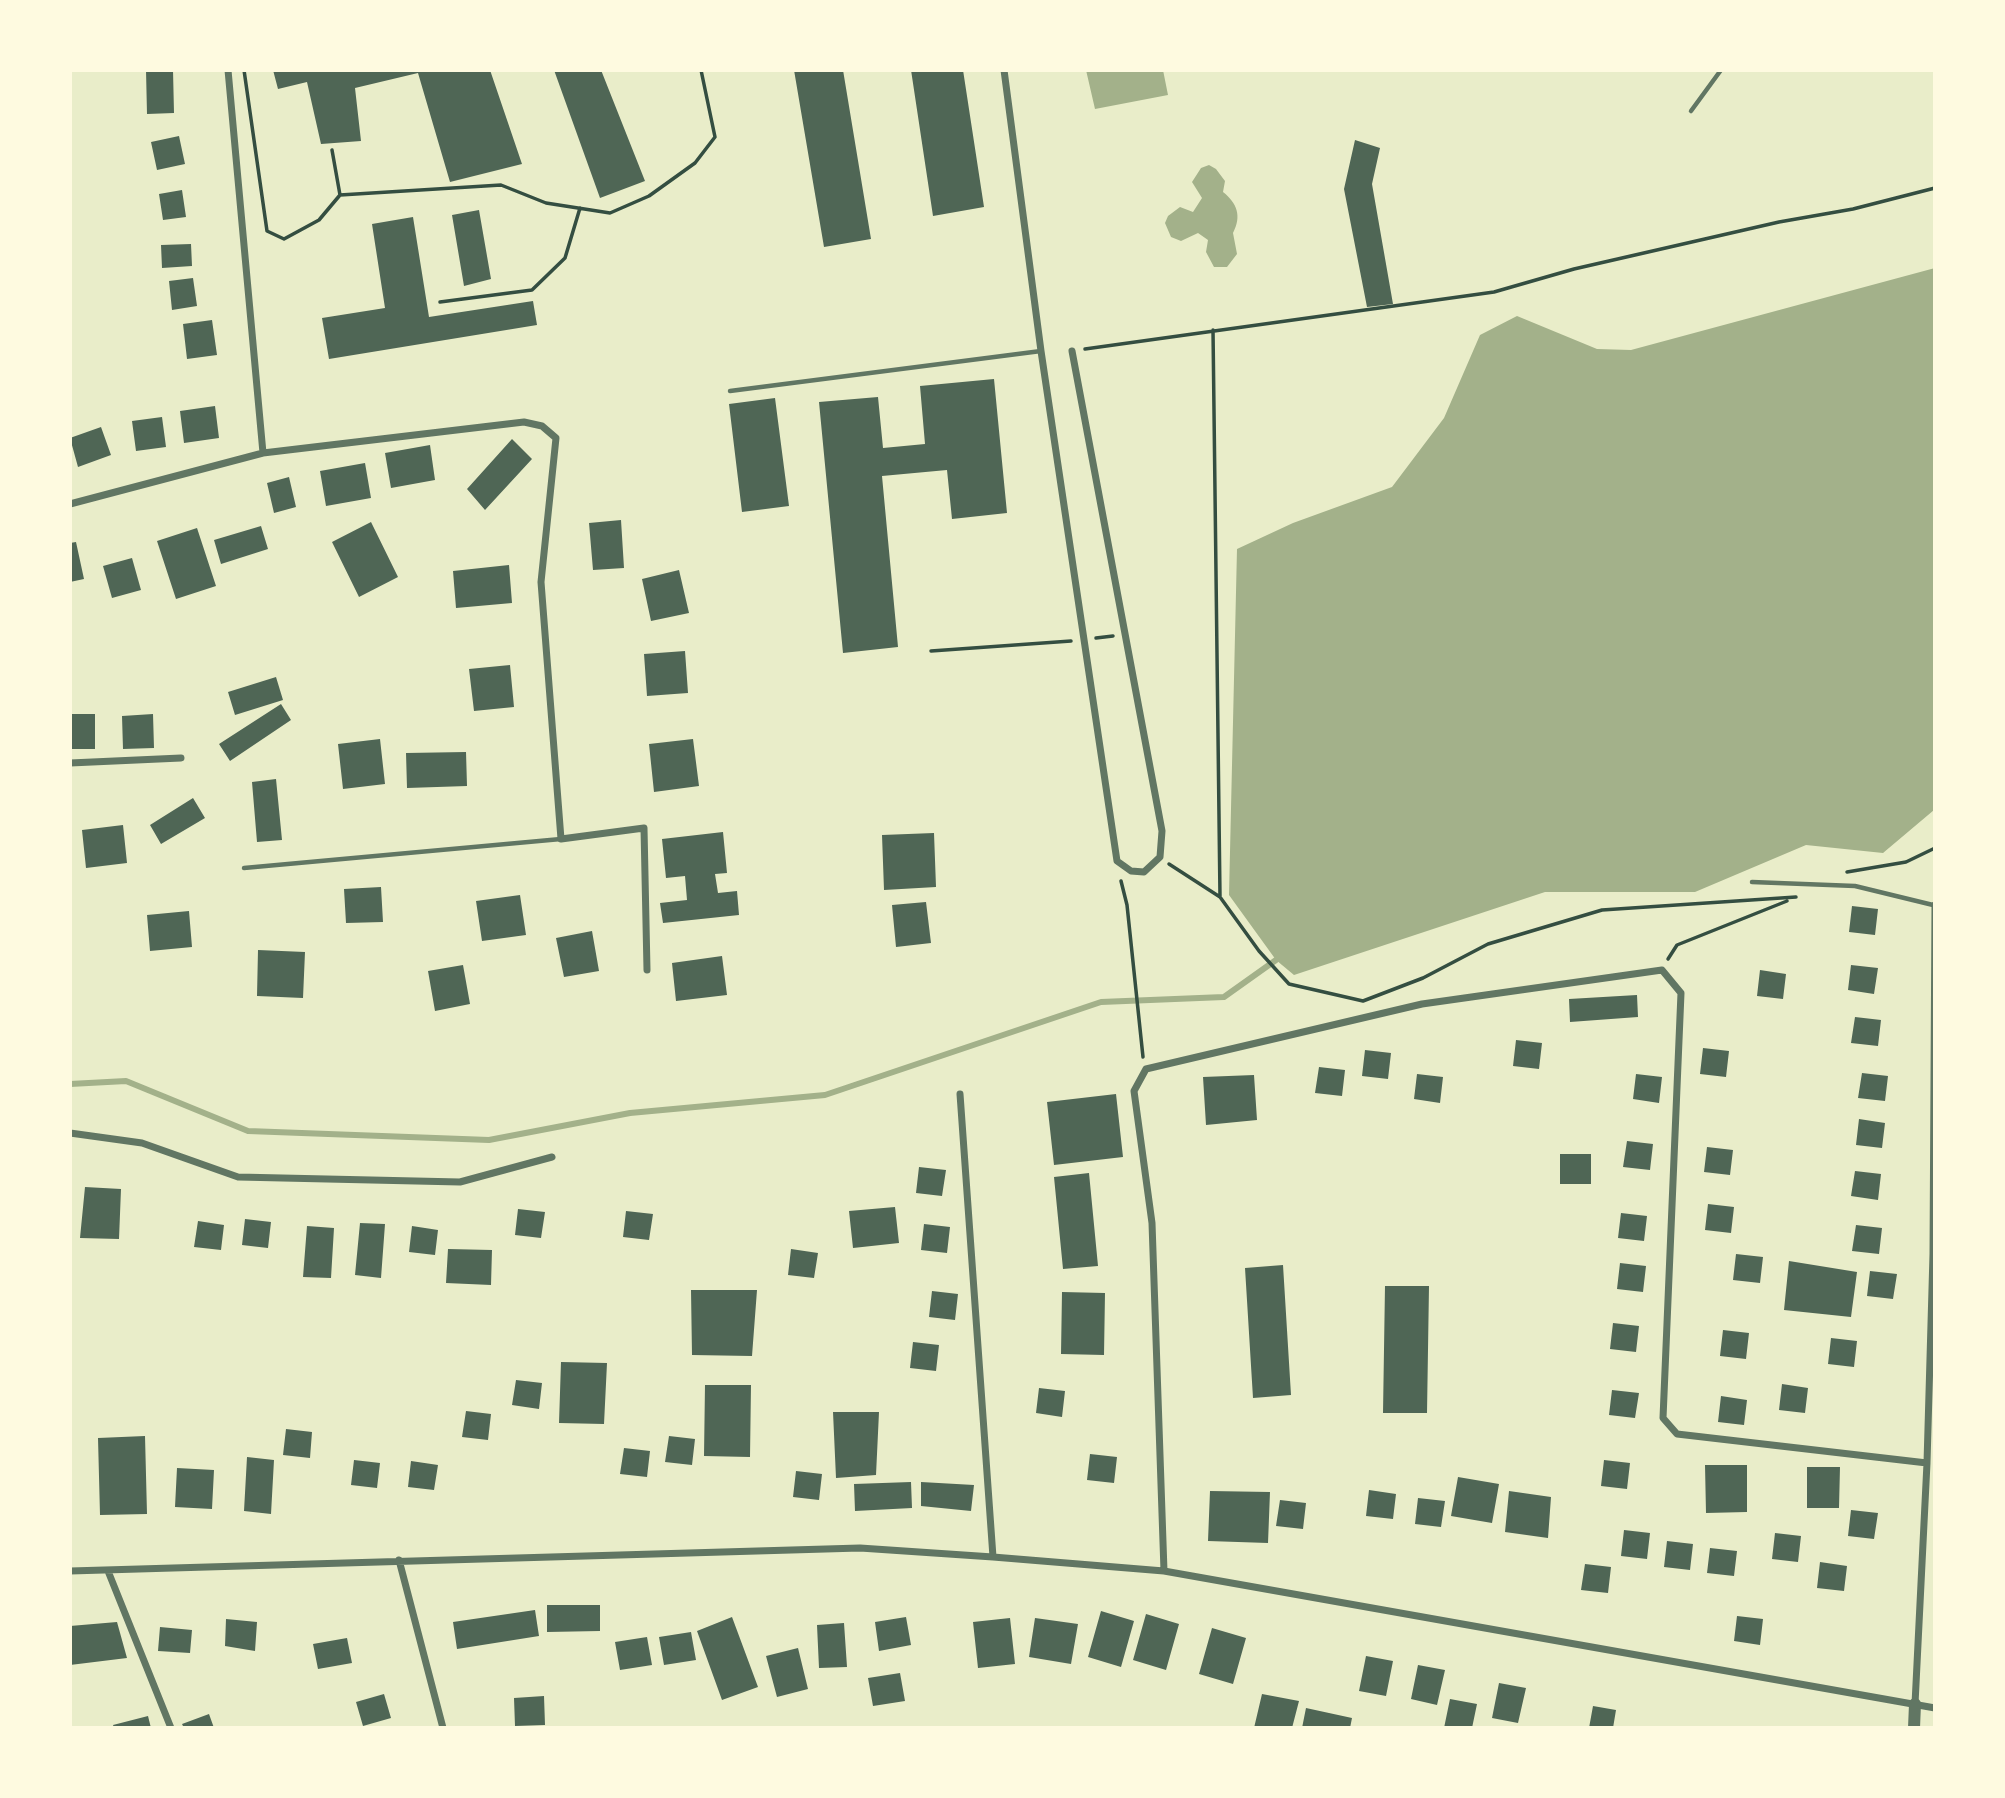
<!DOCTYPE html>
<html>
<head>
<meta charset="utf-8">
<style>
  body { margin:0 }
  #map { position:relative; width:2005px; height:1798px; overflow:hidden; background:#e9edc9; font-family:"PT Sans Narrow",sans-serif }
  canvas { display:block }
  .frame { position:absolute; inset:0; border:72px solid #fefae0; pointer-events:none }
</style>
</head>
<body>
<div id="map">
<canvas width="2005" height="1798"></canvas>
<div class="frame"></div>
</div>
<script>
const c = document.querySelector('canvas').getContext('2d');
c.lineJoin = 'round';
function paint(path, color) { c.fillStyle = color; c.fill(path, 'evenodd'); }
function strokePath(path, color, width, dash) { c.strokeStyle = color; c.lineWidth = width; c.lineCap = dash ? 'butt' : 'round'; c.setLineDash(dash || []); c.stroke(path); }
paint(new Path2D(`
  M1086,70H1163L1168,95L1095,109Z
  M1209,165L1216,169L1225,181L1223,192C1237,203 1242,216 1233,233L1237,254L1227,267H1214L1206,252L1208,240L1198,233L1181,241L1171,237L1165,223L1168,216L1180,207L1193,212L1202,198L1192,182L1201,168Z
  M1935,268L1934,810L1883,853L1806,845L1695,892H1545L1294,975L1276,960L1229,895L1237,549L1293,523L1392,487L1444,418L1480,335L1517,316L1597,349L1631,350Z`), '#a3b18a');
strokePath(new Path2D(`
  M70,1084L126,1081L248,1131L489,1140L630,1113L825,1095L1101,1002L1224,997L1276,960`), '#a3b18a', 6);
paint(new Path2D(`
  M146,70H173L174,113L147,114Z
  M273,70H490L522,164L450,182L418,73L355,88L361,141L321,144L307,82L278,89Z
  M554,70H601L645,181L600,198Z
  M794,70H843L871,239L824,247Z
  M911,70H963L984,207L933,216Z
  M179,136L185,164L157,170L151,142Z
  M1355,140L1380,148L1372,184L1393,304L1367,307L1344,189Z
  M182,190L186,217L163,220L159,194Z
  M479,210L491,279L464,286L452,215Z
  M413,217L429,317L533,301L537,325L329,359L322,318L385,308L372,224Z
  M191,244L192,266L162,268L161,245Z
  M193,278L197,306L172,310L169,281Z
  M212,320L217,355L187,359L183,324Z
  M994,379L1007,513L952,519L947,470L882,476L898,647L843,653L819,402L878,397L883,448L925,444L920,386Z
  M775,398L789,506L742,512L729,404Z
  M215,406L219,438L184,443L180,411Z
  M162,417L166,447L136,451L132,421Z
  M101,427L111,455L78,467L70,438Z
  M512,439L532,459L485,510L467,489Z
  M430,445L435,480L391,488L385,453Z
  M365,463L371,498L326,506L320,471Z
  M289,477L296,507L274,513L267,483Z
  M621,520L624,568L593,570L589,523Z
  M371,522L398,577L359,597L332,542Z
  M261,526L268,549L221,564L214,540Z
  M197,528L216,586L176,599L157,541Z
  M76,542L84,579L70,582V543Z
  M132,558L141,590L112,598L103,566Z
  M509,565L512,603L456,608L453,571Z
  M679,570L689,613L651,621L642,579Z
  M685,651L688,693L647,696L644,654Z
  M510,665L514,707L474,711L469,669Z
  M276,677L283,700L235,715L228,692Z
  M281,704L291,720L230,761L219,744Z
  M70,714H95V749H70Z
  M153,714L154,748L123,749L122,716Z
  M380,739L385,784L343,789L338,744Z
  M693,739L699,786L654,792L649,744Z
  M466,752L467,786L407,788L406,753Z
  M276,779L282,840L257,842L252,782Z
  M193,798L205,818L161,844L150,825Z
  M123,825L127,863L86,868L82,830Z
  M723,832L727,873L715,874L718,893L737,891L739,915L663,923L660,903L687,900L685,876L666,878L662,839Z
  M934,833L936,887L884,890L882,835Z
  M381,887L383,922L346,923L344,889Z
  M520,895L526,935L482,941L476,901Z
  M926,902L931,943L896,947L892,905Z
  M1852,906L1878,909L1875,935L1849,932Z
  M189,911L192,947L150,951L147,915Z
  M592,931L599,971L564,977L556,938Z
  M258,950L305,952L303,998L257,996Z
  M722,956L727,995L676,1001L672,963Z
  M463,965L470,1004L435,1011L428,971Z
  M1851,965L1878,968L1874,994L1848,990Z
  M1760,970L1786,974L1783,999L1757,996Z
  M1637,995L1638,1017L1570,1022L1569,999Z
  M1855,1017L1881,1020L1878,1046L1851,1043Z
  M1516,1040L1542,1043L1539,1069L1513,1066Z
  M1703,1048L1729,1051L1726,1077L1700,1074Z
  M1365,1050L1391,1053L1388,1079L1362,1076Z
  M1319,1067L1345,1070L1342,1096L1315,1093Z
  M1862,1073L1888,1076L1885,1101L1858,1098Z
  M1417,1074L1443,1077L1440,1103L1414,1099Z
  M1636,1074L1662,1077L1659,1103L1633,1099Z
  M1254,1075L1257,1120L1206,1125L1203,1077Z
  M1116,1094L1123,1157L1054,1165L1047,1102Z
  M1859,1119L1885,1123L1882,1148L1856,1145Z
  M1627,1141L1653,1144L1650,1170L1623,1167Z
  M1707,1147L1733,1150L1730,1175L1704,1172Z
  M1560,1154H1591V1184H1560Z
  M919,1167L946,1170L942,1196L916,1193Z
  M1855,1171L1881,1174L1878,1200L1851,1196Z
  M1089,1173L1098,1266L1063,1269L1054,1177Z
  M85,1187L121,1189L119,1239L80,1238Z
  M1708,1204L1734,1207L1731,1233L1705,1230Z
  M895,1207L899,1243L853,1248L849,1211Z
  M518,1209L545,1212L541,1238L515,1235Z
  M626,1211L653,1214L649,1240L623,1237Z
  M1621,1213L1647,1216L1644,1241L1618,1238Z
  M245,1219L271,1222L268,1248L242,1245Z
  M198,1221L224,1225L221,1250L194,1247Z
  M360,1223L385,1224L381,1278L355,1275Z
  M924,1224L950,1227L947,1253L921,1250Z
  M1856,1225L1882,1228L1879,1254L1852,1251Z
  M307,1226L334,1228L331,1278L303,1277Z
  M412,1226L438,1230L435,1255L409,1252Z
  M448,1249L492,1250L491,1285L446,1283Z
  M791,1249L818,1253L814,1278L788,1275Z
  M1736,1254L1763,1257L1760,1283L1733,1280Z
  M1789,1261L1857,1272L1851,1317L1784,1310Z
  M1620,1263L1646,1266L1643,1292L1617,1289Z
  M1283,1265L1291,1395L1253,1398L1245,1268Z
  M1870,1271L1897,1274L1893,1299L1867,1296Z
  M1385,1286H1429L1427,1413H1383Z
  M691,1290H757L752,1356L692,1355Z
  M932,1291L958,1294L955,1320L929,1317Z
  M1062,1292L1105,1293L1104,1355L1061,1354Z
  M1613,1323L1639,1326L1636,1352L1610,1349Z
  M1723,1330L1749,1333L1746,1359L1720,1356Z
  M1831,1338L1857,1341L1854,1367L1828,1364Z
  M913,1342L939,1345L936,1371L910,1368Z
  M561,1362L607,1363L604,1424L559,1423Z
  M516,1380L542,1383L539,1409L512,1405Z
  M1782,1384L1808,1388L1805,1413L1779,1410Z
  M705,1385H751L750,1457L704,1456Z
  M1039,1388L1065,1391L1062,1417L1036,1413Z
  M1612,1390L1639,1393L1635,1418L1609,1415Z
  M1721,1396L1747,1400L1744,1425L1718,1422Z
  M466,1411L491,1414L488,1440L462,1437Z
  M833,1412H879L876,1475L836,1478Z
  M286,1429L312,1432L310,1458L283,1455Z
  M145,1436L147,1514L100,1515L98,1438Z
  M669,1436L695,1439L692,1465L665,1462Z
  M624,1448L650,1451L647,1477L620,1474Z
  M1090,1454L1117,1457L1114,1483L1087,1480Z
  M247,1457L274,1460L271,1514L244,1511Z
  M354,1460L380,1463L377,1488L351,1485Z
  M1604,1460L1630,1463L1627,1489L1601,1486Z
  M411,1461L438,1465L434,1490L408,1487Z
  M1705,1465H1747V1512L1706,1513Z
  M1807,1467H1840L1839,1508H1807Z
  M177,1468L214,1470L212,1509L175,1507Z
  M796,1471L822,1474L819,1500L793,1497Z
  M1458,1477L1499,1484L1492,1523L1451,1516Z
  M911,1482L912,1508L855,1511L854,1484Z
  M921,1482L974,1485L971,1511L921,1506Z
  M1369,1490L1396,1494L1393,1519L1366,1516Z
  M1210,1491L1270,1492L1268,1543L1208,1541Z
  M1509,1491L1551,1497L1548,1538L1505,1532Z
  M1418,1498L1445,1501L1441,1527L1415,1524Z
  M1280,1500L1306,1503L1303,1529L1276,1526Z
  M1851,1510L1878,1513L1874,1539L1848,1536Z
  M1624,1530L1650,1533L1647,1559L1621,1556Z
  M1775,1533L1801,1536L1798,1562L1772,1559Z
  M1667,1541L1693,1544L1690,1570L1664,1567Z
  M1710,1548L1737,1551L1734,1576L1707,1573Z
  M1820,1562L1847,1566L1844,1591L1817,1588Z
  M1585,1564L1611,1567L1608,1593L1581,1590Z
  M547,1605H600V1631L547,1632Z
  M535,1610L539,1636L457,1649L453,1622Z
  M1101,1611L1134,1621L1121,1667L1088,1657Z
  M1146,1614L1179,1624L1166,1670L1133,1660Z
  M1737,1616L1763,1619L1760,1645L1734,1641Z
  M732,1617L758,1687L722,1700L697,1631Z
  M906,1617L911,1645L879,1651L875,1622Z
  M1010,1618L1015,1664L978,1668L973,1622Z
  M1035,1618L1078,1624L1071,1664L1029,1657Z
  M226,1619L257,1622L255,1651L225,1646Z
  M117,1622L127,1658L70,1665V1626Z
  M844,1623L847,1667L819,1668L817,1625Z
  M160,1627L192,1630L190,1653L158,1651Z
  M1212,1628L1246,1638L1233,1684L1199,1674Z
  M691,1632L696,1660L664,1665L659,1637Z
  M647,1637L652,1665L620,1670L615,1642Z
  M347,1638L352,1663L318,1669L313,1644Z
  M798,1648L808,1689L777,1697L766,1656Z
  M1366,1656L1393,1661L1386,1696L1359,1691Z
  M1418,1665L1445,1670L1437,1705L1411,1699Z
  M900,1673L905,1701L873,1706L868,1678Z
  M1499,1683L1526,1688L1518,1723L1492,1718Z
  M384,1694L391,1718L363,1726L356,1702Z
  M1262,1694L1299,1701L1292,1728H1254Z
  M544,1696L545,1725L515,1726L514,1698Z
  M1450,1699L1477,1704L1472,1728H1444Z
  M1593,1706L1616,1710L1613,1728H1589Z
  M1306,1708L1352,1718L1350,1728H1302Z
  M209,1714L214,1728H184L182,1724Z
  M148,1716L151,1728H114L113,1725Z`), '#4f6655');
strokePath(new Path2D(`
  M244,70L267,231L284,239L319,220L340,195L501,185L546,203L610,213L649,196L695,163L715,137L701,70
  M332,150L340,195
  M440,302L532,290L565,258L580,208
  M1213,330L1220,897L1259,951L1289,984L1363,1001L1423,978L1488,944L1602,910L1796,897
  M1085,349L1494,292L1574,269L1779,222L1853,209L1935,188
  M1096,638L1113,636
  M931,651L1071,641
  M1169,864L1220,897
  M1847,872L1906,862L1935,848
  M1121,881L1127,905L1143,1057
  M1668,959L1677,945L1787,901`), '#344e41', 3.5);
strokePath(new Path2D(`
  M1691,111L1721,70
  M730,391L1041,351
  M244,868L561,839
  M1752,882L1855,886L1933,905`), '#617663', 4.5);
strokePath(new Path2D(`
  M228,70L263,453
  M1004,70L1041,351L1117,861L1131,871L1144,872L1160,857L1162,831L1072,351
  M70,504L263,453L524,422L542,426L556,438L541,582L561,839L644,828L647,970
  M70,763L181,758
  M960,1094L993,1557
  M70,1133L142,1143L238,1177L460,1182L552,1157
  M399,1560L443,1728
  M70,1571L860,1548L993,1557L1164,1571L1935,1708
  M108,1571L171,1728
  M1164,1571L1152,1223L1134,1091L1146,1069L1422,1004L1662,970L1681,993L1663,1418L1677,1434L1927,1463
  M1915,1704L1927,1463L1933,1254L1935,905`), '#617663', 7);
strokePath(new Path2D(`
  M1914,1728L1915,1704`), '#617663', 12);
</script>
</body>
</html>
